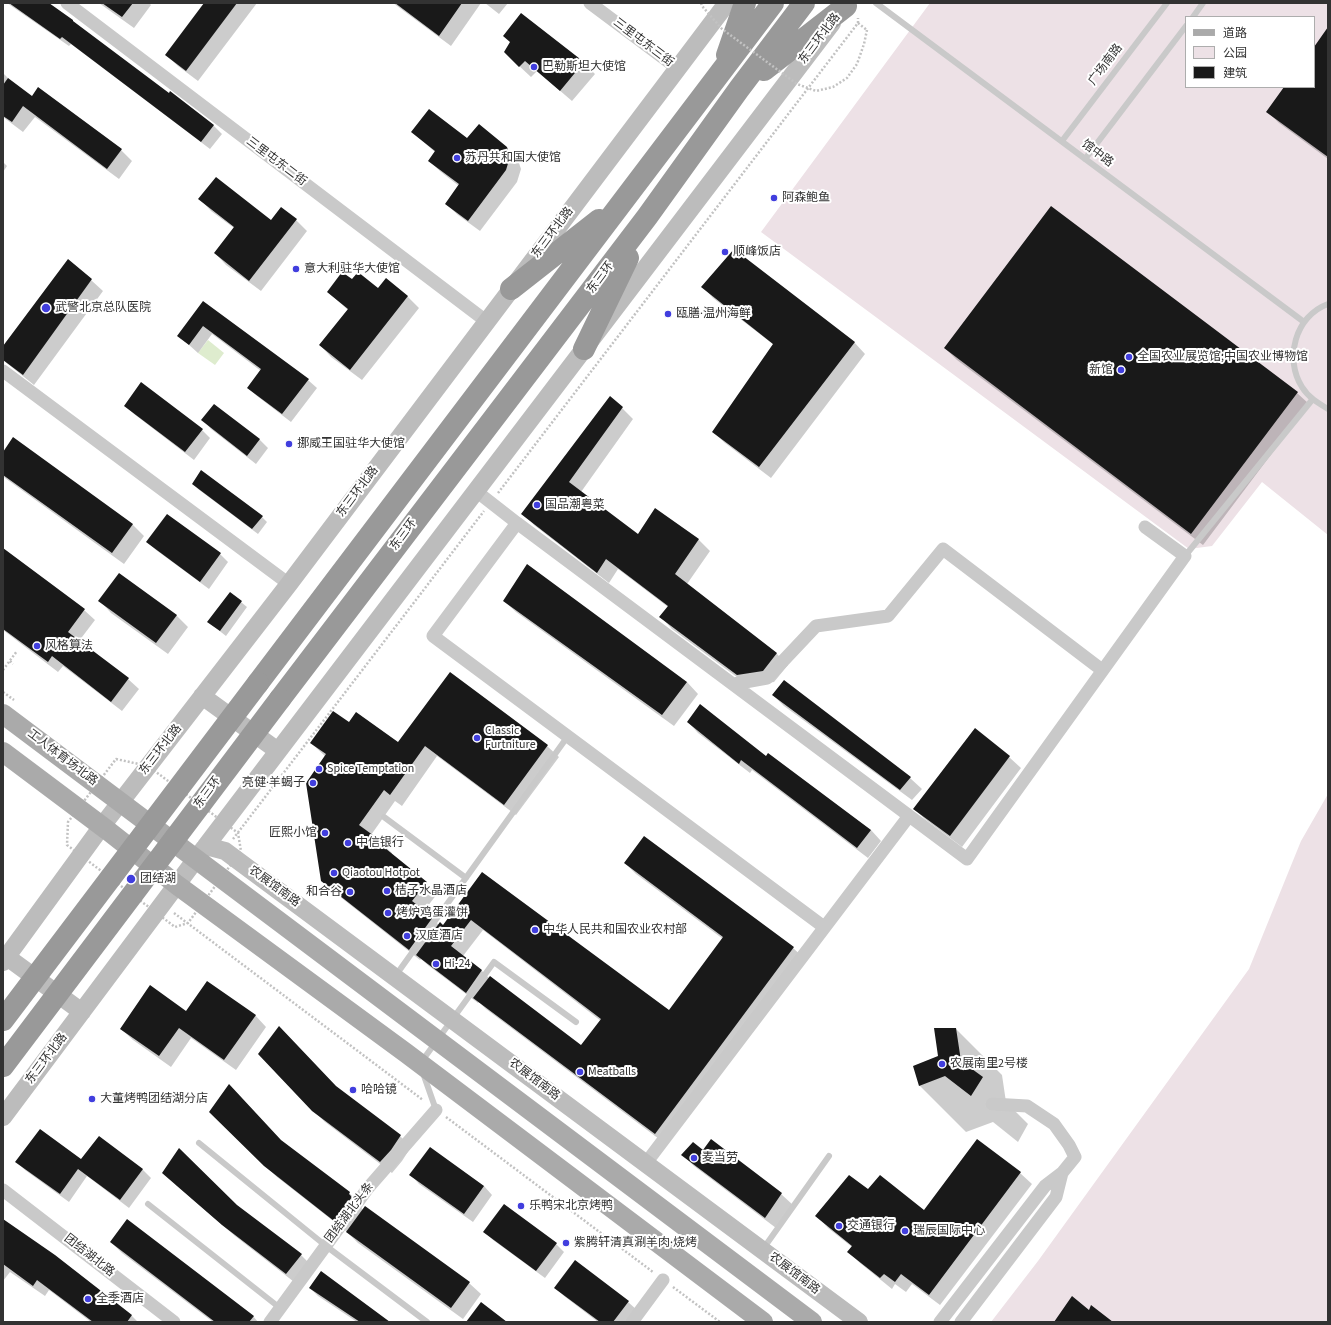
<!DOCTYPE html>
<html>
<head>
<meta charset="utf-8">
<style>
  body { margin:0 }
  #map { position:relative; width:1331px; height:1325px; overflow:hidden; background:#fff; font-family:"Source Sans 3","Noto Sans SC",sans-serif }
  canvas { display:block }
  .frame { position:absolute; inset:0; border:4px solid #323232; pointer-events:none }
  .legend { position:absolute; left:1185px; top:16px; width:130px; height:72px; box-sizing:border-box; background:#fff; border:1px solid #adadad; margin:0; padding:5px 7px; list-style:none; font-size:12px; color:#323232 }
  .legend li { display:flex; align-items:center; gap:8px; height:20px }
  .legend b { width:20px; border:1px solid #adadad }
</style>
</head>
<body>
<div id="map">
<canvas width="1331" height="1325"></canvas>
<div class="frame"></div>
<ul class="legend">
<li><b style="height:5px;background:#aaa"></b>道路</li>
<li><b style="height:11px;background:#ede1e6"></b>公园</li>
<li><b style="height:11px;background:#191919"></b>建筑</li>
</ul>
</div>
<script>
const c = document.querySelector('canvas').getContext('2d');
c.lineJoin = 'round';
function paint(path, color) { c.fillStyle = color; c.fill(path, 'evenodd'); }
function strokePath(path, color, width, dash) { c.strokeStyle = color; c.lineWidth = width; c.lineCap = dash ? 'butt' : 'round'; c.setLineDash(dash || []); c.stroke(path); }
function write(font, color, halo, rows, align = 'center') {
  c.font = font + ' "Source Sans 3","Noto Sans SC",sans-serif'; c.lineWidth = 4; c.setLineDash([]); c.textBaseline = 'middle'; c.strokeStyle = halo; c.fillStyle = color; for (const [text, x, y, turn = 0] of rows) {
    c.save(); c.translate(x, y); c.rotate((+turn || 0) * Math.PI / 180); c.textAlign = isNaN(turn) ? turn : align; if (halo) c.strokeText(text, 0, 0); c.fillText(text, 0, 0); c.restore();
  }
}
paint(new Path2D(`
  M930,3H1328V535L1262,482L1212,546L1189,549L761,232ZM1186,17H1314V87H1186Z
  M1328,794V1322H991L1038,1261L1249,969L1301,841Z`), '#ede1e6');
paint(new Path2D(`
  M208,340L224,353L215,365L198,353Z`), '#deecce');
paint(new Path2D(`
  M7,3H47L169,95L213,125L222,134L210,149L71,44L69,46Z
  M99,3H149L151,5L134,28Z
  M205,3H257L198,81L178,66L166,55Z
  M393,3H481L451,46Z
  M485,3H508L499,14Z
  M521,14L584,63L595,74L572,101L537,71L531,77L517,64L511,43Z
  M1328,29V159L1279,123L1268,112L1286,87H1314V48Z
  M3,73L10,80L32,97L121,150L132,161L119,179L35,117L23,132L3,117Z
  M412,132L467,139L506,148L518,160L521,169L517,182L480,231L458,215L446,204L459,186L441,172L429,161L435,152Z
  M3,162L7,166L3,172Z
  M200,199L271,221L296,220L307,231L261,291L226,265L215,253L234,228L211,211Z
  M91,280L103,291L34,385L3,360V348Z
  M352,281L378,289L407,296L419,308L362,380L331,357L320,345L348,310L328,292Z
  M702,286L854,342L865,354L771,478L725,443L713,432L774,345L713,298Z
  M204,303L308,380L317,388L291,422L257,396L248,388L261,371L212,334L198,353L179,336Z
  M945,348L1297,393L1309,404L1203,545L957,360Z
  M126,406L202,430L210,438L194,460L134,414Z
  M622,408L633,419L581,492L638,535L655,510L699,540L710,551L687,584L776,653L788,665L774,682L749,686L672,629L661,617L668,607L618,569L609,583L534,525L523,513Z
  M203,420L259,439L268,448L256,464L211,429Z
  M3,453L132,524L144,536L124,564L5,478L3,476Z
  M193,483L262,517L267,522L258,534L198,489Z
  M147,542L220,554L228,562L209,589L156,550Z
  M3,550L84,610L95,620L79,641L128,679L139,689L122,711L63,666L58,672L3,630Z
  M230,593L247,607L226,636L208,622Z
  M100,601L176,615L188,627L168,654L111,613Z
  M504,601L687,682L698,694L674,726L516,612Z
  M450,673L547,746L559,757L516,815L437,756L402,806L395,801L371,835L380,842L392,853L391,855L426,882L437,894L424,911L439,925L443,926L482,873L669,1012L723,939L636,874L625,863L793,948L805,959L667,1145L486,1009L479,1002L478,1003L429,966L421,959L420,960L334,892L322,881L326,757L311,743L349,724L399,743ZM483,930L601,1021L581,1047L489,978L482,971L463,956Z
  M784,682L910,778L922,789L912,800L784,706L773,695Z
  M688,722L767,757L871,830L881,841L868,858L752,770L750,773L698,733Z
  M975,729L1009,757L1021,768L962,847L926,820L914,809Z
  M187,1012L255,1015L266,1027L236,1070L191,1038L171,1067L133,1040L121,1029Z
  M956,1029L1002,1075L1006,1102L1028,1124L1018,1142L993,1122L966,1132L919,1085Z
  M337,1089L400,1136L411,1147L402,1161L392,1173L325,1122L313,1110Z
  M211,1112L283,1142L349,1193L361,1204L360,1206L363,1210L469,1283L481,1294L463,1319L358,1243L346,1231L277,1177Z
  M99,1137L143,1170L151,1178L129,1208L87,1176L69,1202L25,1170L16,1161L82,1160Z
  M978,1141L1020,1173L1032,1184L940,1305L912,1284L906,1292L895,1284L892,1289L860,1263L849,1252L852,1247L828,1228L817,1216L868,1191L924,1212Z
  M430,1148L484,1186L492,1195L473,1222L419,1184L411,1175Z
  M703,1151L781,1194L793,1205L776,1228L694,1166L683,1155Z
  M175,1184L236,1205L301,1255L312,1266L298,1285L235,1236Z
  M3,1220L54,1256L132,1316L138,1322H91L49,1290L45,1296L10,1272L3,1281Z
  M485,1232L556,1244L564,1252L545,1278L493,1240Z
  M111,1242L253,1316L258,1322H213L122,1253Z
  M310,1288L388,1322H357L318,1296Z
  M556,1288L628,1302L637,1310L628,1322H598L564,1296Z`), '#0003');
paint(new Path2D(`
  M9,3H49L73,20V21L169,93L170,91L214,125L201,142L62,37L60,39Z
  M102,3H133L122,17Z
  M204,3H237L186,71L165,55Z
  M395,3H462L439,36Z
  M521,13L584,62L560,91L525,61L519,67L504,52L510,42L503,36Z
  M1328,27V157L1266,112L1284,87H1314V47Z
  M8,78L32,96L38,87L122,149L107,169L23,106L12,122L3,116V85Z
  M429,109L467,138L479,124L507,147L510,157L506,170L468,221L445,204L459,184L428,161L435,151L411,132Z
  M216,177L271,220L281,207L297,219L249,281L214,253L234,227L198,199Z
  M1051,206L1298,392L1191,534L944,348Z
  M734,249L855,342L759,467L712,432L773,344L701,287Z
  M68,259L92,279L23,375L3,360V346Z
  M342,272L352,279L358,272L378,288L386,278L408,296L350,370L319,345L348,309L327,292Z
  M203,301L309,379L282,414L247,388L261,369L203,326L189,345L177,336Z
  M141,382L203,429L185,452L124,406Z
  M610,396L623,407L569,482L638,534L655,508L699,539L675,574L777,653L763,671L737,675L659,617L668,606L606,559L597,573L521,514Z
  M214,404L260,439L247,456L201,420Z
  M13,437L133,524L112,553L3,475V452Z
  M201,470L263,516L252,529L192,484Z
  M167,514L221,553L200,582L146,542Z
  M3,548L85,609L68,632L129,678L111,702L52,656L48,662L3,629Z
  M527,564L687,682L662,715L503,601Z
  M119,573L177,615L156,643L98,601Z
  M230,592L242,601L220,631L207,622Z
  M450,672L548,745L504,805L425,746L390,795L384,790L359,825L381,841L380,844L427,882L412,901L433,917L409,950L321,881L306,783L326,754L310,743L333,711L349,722L356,712L398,742Z
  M784,680L911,777L900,790L772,695Z
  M700,704L766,756L768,753L871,830L857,848L741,760L739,764L687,722Z
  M975,728L1010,756L950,836L913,809Z
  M644,836L794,947L655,1134L473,998L490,976L581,1045L601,1019L471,920L451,946L482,970L466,993L416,955L440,922L443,925L482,872L669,1010L723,937L624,863Z
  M207,981L256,1015L224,1060L179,1028L159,1056L120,1029L150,985L186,1011Z
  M279,1026L336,1086L401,1135L391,1150L380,1162L312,1111L258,1054Z
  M934,1028H956L961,1061L983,1077L971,1096L945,1076L919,1086L913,1066L938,1056Z
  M229,1084L281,1140L350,1192L349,1194L352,1197L334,1221L264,1166L209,1112Z
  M40,1129L81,1159L99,1136L143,1169L120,1200L78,1169L60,1194L15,1162Z
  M711,1139L782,1193L765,1218L681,1155L693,1142L703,1150Z
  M977,1139L1021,1172L929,1295L901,1274L895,1282L884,1274L880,1278L847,1252L852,1246L815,1216L849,1175L868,1189L880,1175L924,1210Z
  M430,1147L484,1186L464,1214L409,1175Z
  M179,1148L237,1205L302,1254L286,1274L222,1225L162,1173Z
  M504,1204L557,1243L536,1271L483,1232Z
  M365,1206L470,1282L451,1308L346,1232Z
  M3,1219L55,1255L132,1315L127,1322H93L37,1280L33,1286L3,1264Z
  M127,1219L254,1316L249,1322H215L110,1242Z
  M575,1260L629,1301L613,1322H600L554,1288Z
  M321,1271L390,1322H360L309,1288Z
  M1072,1296L1089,1310L1091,1305L1113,1322H1054Z
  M481,1302L507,1322H466Z`), '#191919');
strokePath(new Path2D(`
  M858,23L867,30
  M498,493L858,23V18
  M10,661L13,664
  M3,670L17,651
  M3,692L14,700
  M116,759L148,766L238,833L241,851L188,923L175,927L67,845L68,822Z
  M233,839L484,511
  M174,913L423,1100
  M446,1117L653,1272
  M673,1287L720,1322`), '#c2c2c2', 2.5, [2, 2]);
strokePath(new Path2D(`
  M876,3L1304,322
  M1193,17L1203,3
  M1062,141L1167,3
  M1085,159L1186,26
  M1328,304C1295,316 1284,359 1302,387C1308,397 1318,403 1328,409
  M1185,556L1312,400
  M384,817L466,878
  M396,975L568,736
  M422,1061L494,962L576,1022
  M423,1073L436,1110
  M199,1143L326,1246L427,1322
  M148,1204L280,1308
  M763,1249L829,1156`), '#c9c9c9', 6);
strokePath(new Path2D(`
  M67,3L486,321
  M590,3L677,68
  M3,371L289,584
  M476,491L517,523
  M734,684L767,678L816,626L888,616L943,549L1102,670
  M824,927L433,636L517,523L967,859L1185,556L1145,527
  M646,1163L909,816
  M3,1190L174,1322
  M270,1322L368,1188L436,1110
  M632,1322L663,1280
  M940,1322L1045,1186L1062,1173L1075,1157L1069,1145L1054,1124L1027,1106L992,1104
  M961,1322L1056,1197L1062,1173`), '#c9c9c9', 13);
strokePath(new Path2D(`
  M202,696L278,751
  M206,846L225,851L859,1322
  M7,957L82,1012
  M3,962L102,826L289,584L727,3
  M3,1117L196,859L832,23`), '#bcbcbc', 18);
strokePath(new Path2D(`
  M3,714L812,1322
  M3,752L107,830L177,885L406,1053L763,1322`), '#aaa', 20);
strokePath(new Path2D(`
  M727,55L745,3
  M764,70L846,6
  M511,289L599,220
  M584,349L628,258
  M258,683L773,3
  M280,699L647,217L739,89L804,3`), '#999', 22);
strokePath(new Path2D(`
  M701,3L702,6L722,29L797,84L816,91L833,87L847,78L857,64L864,44L867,30`), '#c2c2c2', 2.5, [2, 2]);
strokePath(new Path2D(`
  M3,1020L258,683
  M3,1066L280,699`), '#999', 22);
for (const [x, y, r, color] of [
  [534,67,4,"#413ede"],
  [457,158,4,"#413ede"],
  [774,198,4,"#413ede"],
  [725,252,4,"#413ede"],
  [296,269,4,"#413ede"],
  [46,308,5,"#413ede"],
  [668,314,4,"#413ede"],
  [1129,357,4,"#413ede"],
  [1121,370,4,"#413ede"],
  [289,444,4,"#413ede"],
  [537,505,4,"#413ede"],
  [37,646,4,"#413ede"],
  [477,738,4,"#413ede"],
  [319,769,4,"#413ede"],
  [313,783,4,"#413ede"],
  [325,833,4,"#413ede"],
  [348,843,4,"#413ede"],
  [334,873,4,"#413ede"],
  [131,879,5,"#413ede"],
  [387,891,4,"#413ede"],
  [350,892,4,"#413ede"],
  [388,913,4,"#413ede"],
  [535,930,4,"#413ede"],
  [407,936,4,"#413ede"],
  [436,964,4,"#413ede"],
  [942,1064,4,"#413ede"],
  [580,1072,4,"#413ede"],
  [353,1090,4,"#413ede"],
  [92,1099,4,"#413ede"],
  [694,1158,4,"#413ede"],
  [521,1206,4,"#413ede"],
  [839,1226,4,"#413ede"],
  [905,1231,4,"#413ede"],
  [566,1243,4,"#413ede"],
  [88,1299,4,"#413ede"]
]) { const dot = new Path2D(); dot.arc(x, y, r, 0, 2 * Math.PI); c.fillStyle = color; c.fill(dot); strokePath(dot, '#fff', 1.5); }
write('12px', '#323232', '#fff', [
  ["东三环北路",820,39,-53],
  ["三里屯东三街",643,43,37],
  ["广场南路",1106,65,-53],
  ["馆中路",1097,154,37],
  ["三里屯东二街",276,162,37],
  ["东三环北路",553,233,-53],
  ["东三环",601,278,-53],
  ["东三环北路",358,492,-53],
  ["东三环",404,535,-53],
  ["东三环北路",161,750,-52],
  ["工人体育场北路",62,758,37],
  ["东三环",208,793,-53],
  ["农展馆南路",274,887,36],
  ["东三环北路",47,1059,-53],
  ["农展馆南路",534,1080,37],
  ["团结湖北头条",350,1213,-53],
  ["团结湖北路",89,1256,38],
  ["农展馆南路",794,1274,37]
]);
write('12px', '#323232', '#fff', [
  ["巴勒斯坦大使馆",542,67],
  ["苏丹共和国大使馆",465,158],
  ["阿森鲍鱼",782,198],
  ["顺峰饭店",733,252],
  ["意大利驻华大使馆",304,269],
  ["武警北京总队医院",55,308],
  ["瓯膳·温州海鲜",676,314],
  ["全国农业展览馆;中国农业博物馆",1137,357],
  ["新馆",1113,370,"right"],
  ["挪威王国驻华大使馆",297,444],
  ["国品潮粤菜",545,505],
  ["风格算法",45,646],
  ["Classic",485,731],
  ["Furtniture",485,745],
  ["Spice Temptation",327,769],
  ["亮健·羊蝎子",305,783,"right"],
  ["匠熙小馆",317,833,"right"],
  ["中信银行",356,843],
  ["Qiaotou Hotpot",342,873],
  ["团结湖",140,879],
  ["桔子水晶酒店",395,891],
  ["和合谷",342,892,"right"],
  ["烤炉鸡蛋灌饼",396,913],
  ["中华人民共和国农业农村部",543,930],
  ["汉庭酒店",415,936],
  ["Hi-24",444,964],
  ["农展南里2号楼",950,1064],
  ["Meatballs",588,1072],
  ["哈哈镜",361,1090],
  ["大董烤鸭团结湖分店",100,1099],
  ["麦当劳",702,1158],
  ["乐鸭宋北京烤鸭",529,1206],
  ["交通银行",847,1226],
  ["瑞辰国际中心",913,1231],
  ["紫腾轩清真涮羊肉·烧烤",574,1243],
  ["全季酒店",96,1299]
], 'left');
</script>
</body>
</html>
